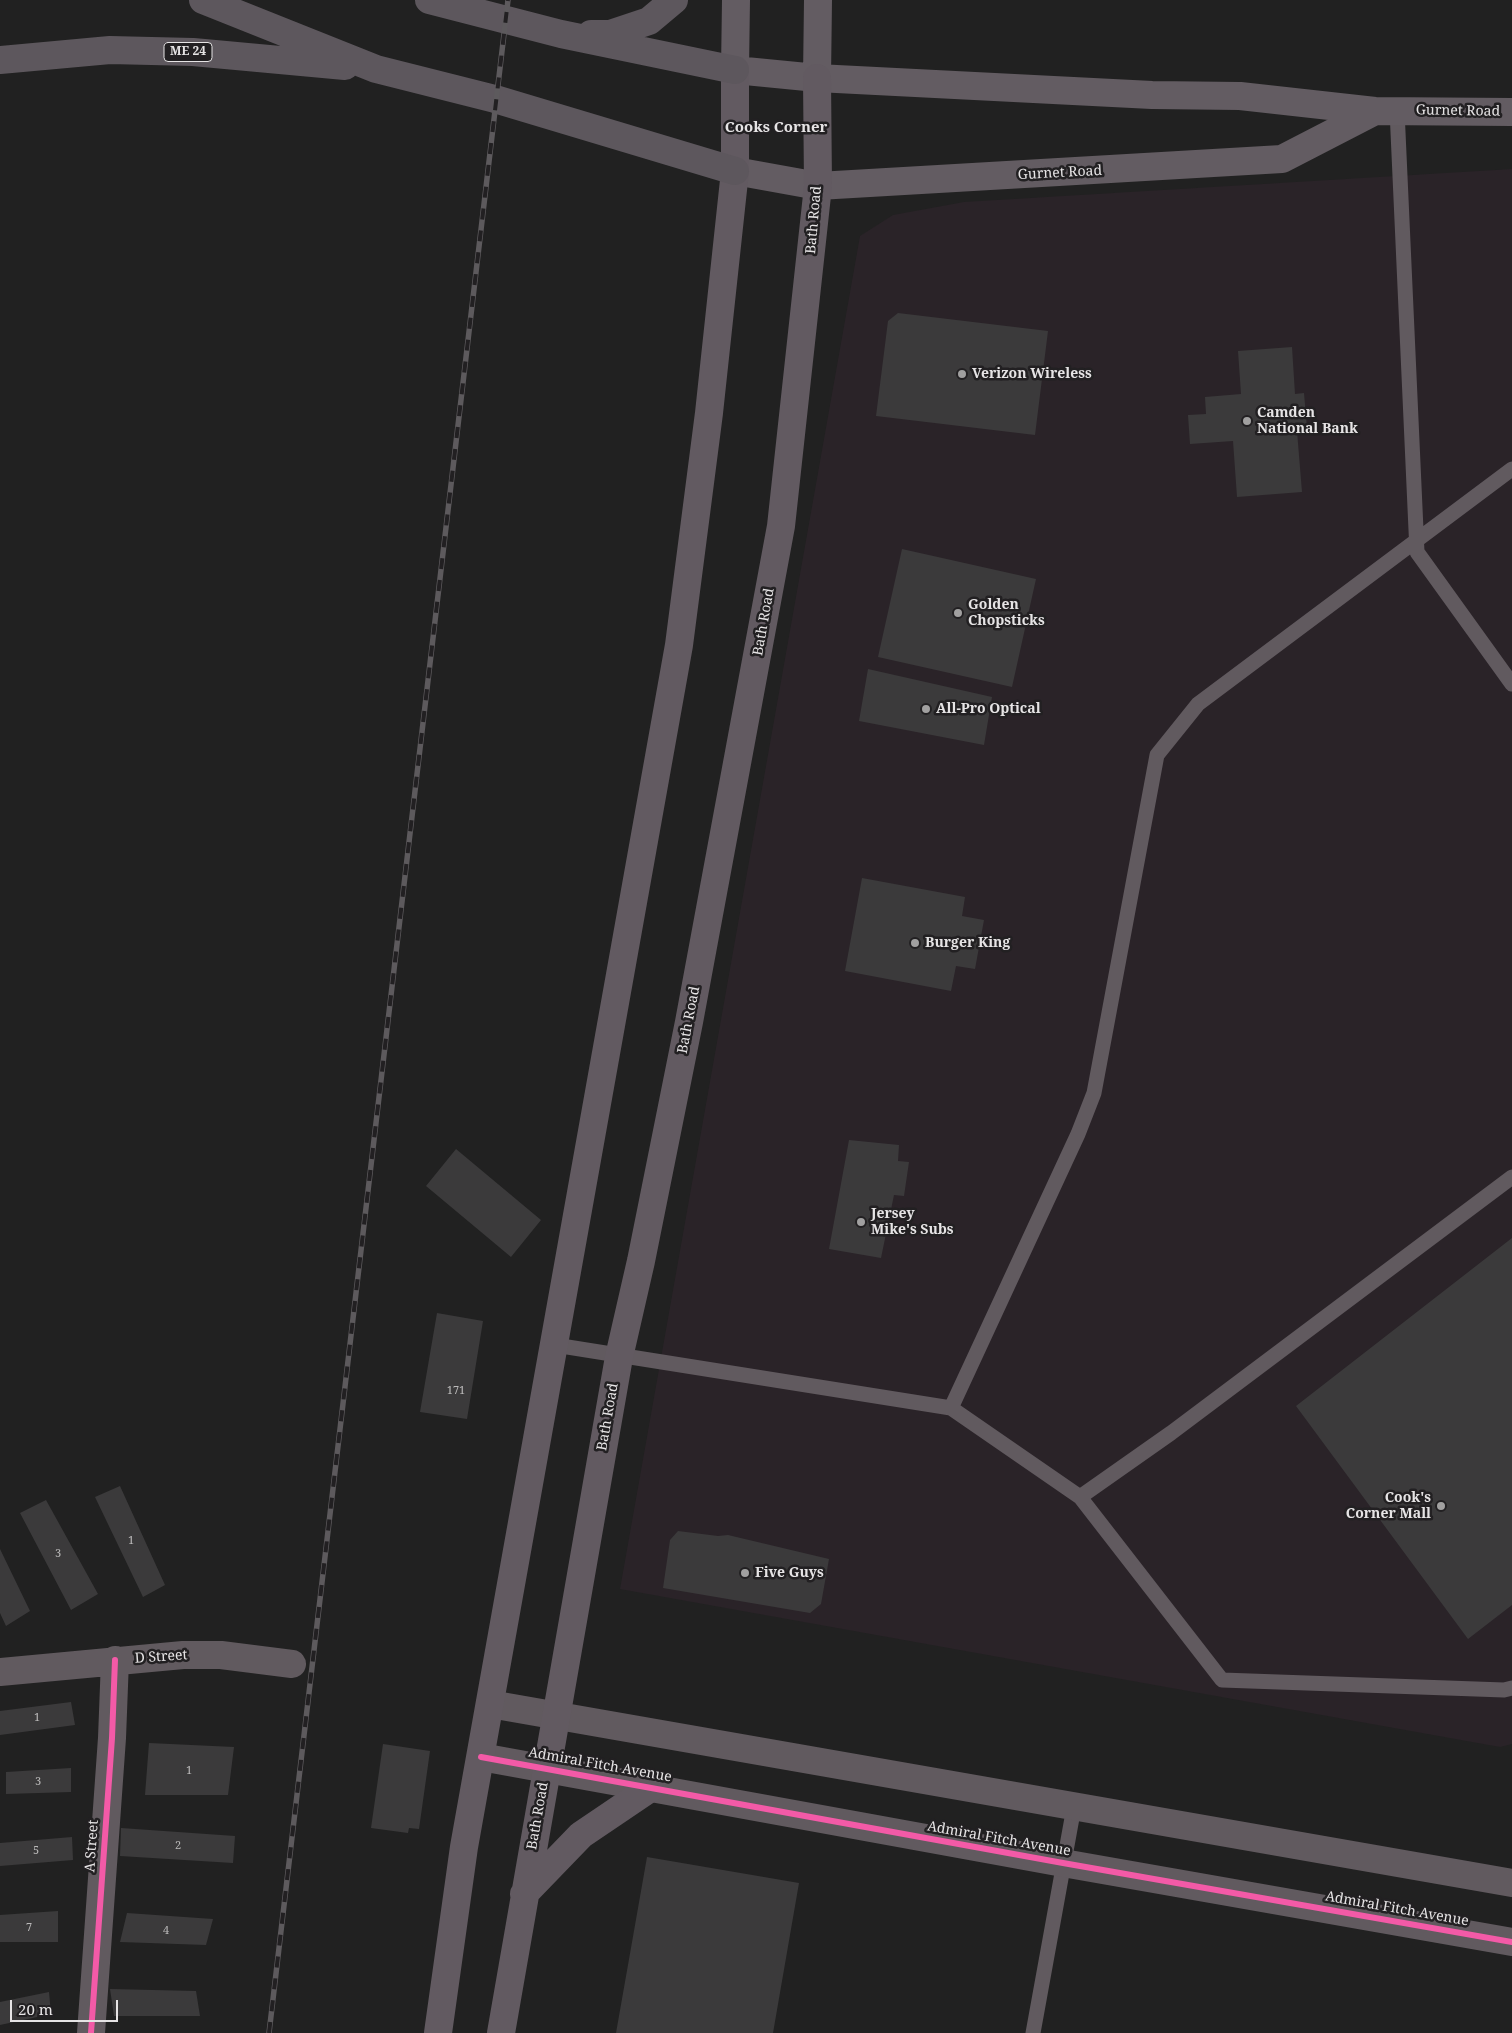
<!DOCTYPE html>
<html>
<head>
<meta charset="utf-8">
<style>
  body { margin:0 }
  #map { position:relative; width:1512px; height:2033px; overflow:hidden; background:#212121; font-family:"Noto Serif",serif }
  canvas { display:block }
  .scale { position:absolute; left:10px; top:2000px; width:108px; height:22px; box-sizing:border-box; border:2px solid #e6e4e5; border-top:0; padding-left:6px; font-size:15px; line-height:18px; white-space:nowrap; color:#e6e4e5; -webkit-text-stroke:4px #222022; paint-order:stroke }
</style>
</head>
<body>
<div id="map">
<canvas width="1512" height="2033"></canvas>
<div class="scale">20 m</div>
</div>
<script>
const c = document.querySelector('canvas').getContext('2d');
c.lineJoin = 'round';
function paint(path, color) { c.fillStyle = color; c.fill(path, 'evenodd'); }
function strokePath(path, color, width, dash) { c.strokeStyle = color; c.lineWidth = width; c.lineCap = dash ? 'butt' : 'round'; c.setLineDash(dash || []); c.stroke(path); }
function write(font, color, halo, rows, align = 'center') {
  c.font = font + ' "Noto Serif",serif'; c.lineWidth = 5; c.setLineDash([]); c.textBaseline = 'middle'; c.strokeStyle = halo; c.fillStyle = color; for (const [text, x, y, turn = 0] of rows) {
    c.save(); c.translate(x, y); c.rotate((+turn || 0) * Math.PI / 180); c.textAlign = isNaN(turn) ? turn : align; if (halo) c.strokeText(text, 0, 0); c.fillText(text, 0, 0); c.restore();
  }
}
paint(new Path2D(`
  M1512,169V1744L1500,1747L620,1589L860,236L893,215L964,202Z`), '#2a2328');
paint(new Path2D(`
  M898,313L1048,331L1035,435L876,416L888,321Z
  M1292,347L1295,394L1304,393L1307,428L1297,431L1302,492L1237,497L1233,441L1190,444L1188,415L1206,414L1205,397L1241,394L1238,351Z
  M902,549L1036,579L1012,687L878,657Z
  M868,669L992,697L984,745L859,721Z
  M862,878L965,897L962,916L984,920L975,969L956,966L951,991L845,971Z
  M849,1140L899,1145L898,1161L909,1162L904,1196L894,1195L881,1258L829,1249Z
  M456,1149L541,1220L511,1257L426,1186Z
  M1512,1238V1605L1468,1639L1296,1406Z
  M437,1313L483,1321L467,1419L420,1412Z
  M120,1486L165,1585L143,1597L95,1497Z
  M46,1500L98,1594L71,1610L20,1513Z
  M678,1531L718,1536L728,1535L829,1559L821,1604L810,1613L663,1588L670,1540Z
  M0,1549L30,1611L6,1626L0,1613Z
  M71,1702L75,1725L0,1735V1711Z
  M149,1743L234,1747L228,1795H145Z
  M383,1744L430,1751L419,1829L409,1828L408,1833L371,1828Z
  M71,1768V1792L6,1794V1772Z
  M121,1828L235,1836L233,1863L120,1856Z
  M72,1837L73,1860L0,1866V1843Z
  M647,1857L799,1883L773,2033H616Z
  M58,1911V1942H0V1915Z
  M127,1913L213,1919L206,1945L120,1942Z
  M110,1989L196,1991L200,2016H114Z
  M49,1992L51,2014L0,2025V2002Z`), '#3b3a3b');
strokePath(new Path2D(`
  M1397,110L1417,552L1512,684
  M1512,1177L1171,1433L1080,1497L1222,1680L1504,1690L1512,1688
  M555,1345L951,1408L1080,1497
  M951,1408L1078,1134L1094,1093L1157,755L1198,704L1512,469
  M1033,2033L1074,1807`), '#615a5f', 15);
strokePath(new Path2D(`
  M0,1672L183,1655H221L292,1664
  M490,1704L1512,1883
  M481,1757L1063,1863L1512,1942
  M91,2033L112,1738L115,1660`), '#615a5f', 28);
strokePath(new Path2D(`
  M736,0L735,70L817,78L1152,95L1240,96L1375,111L1512,112
  M817,78L818,0
  M735,171L818,186L1282,159L1375,111`), '#635c62', 28);
strokePath(new Path2D(`
  M524,1894L581,1835L652,1787
  M438,2033L464,1847L679,645L709,413L735,171V70
  M501,2033L619,1357L641,1261L689,1022L781,526L818,186L817,78`), '#625a61', 28);
strokePath(new Path2D(`
  M203,0L376,69L495,99L735,171
  M429,0L561,34L735,70
  M591,34H610L649,21L674,0
  M0,60L110,50L193,52L345,66`), '#5d575d', 28);
const rail = new Path2D(`
  M269,2033L508,0`);
strokePath(rail, '#5d5a5d', 5.5);
strokePath(rail, '#222022', 4, [11]);
strokePath(new Path2D(`
  M481,1757L1063,1863L1512,1942
  M91,2033L112,1738L115,1660`), '#f35aa7', 6);
for (const [x, y, r, color] of [
  [962,374,5,"#a1a0a0"],
  [1247,421,5,"#a1a0a0"],
  [958,613,5,"#a1a0a0"],
  [926,709,5,"#a1a0a0"],
  [915,943,5,"#a1a0a0"],
  [861,1222,5,"#a1a0a0"],
  [1441,1506,5,"#a1a0a0"],
  [745,1573,5,"#a1a0a0"]
]) { const dot = new Path2D(); dot.arc(x, y, r, 0, 2 * Math.PI); c.fillStyle = color; c.fill(dot); strokePath(dot, '#222022', 2); }
write('11px', '#bbbaba', null, [
  ["171",456,1391],
  ["1",131,1541],
  ["3",58,1554],
  ["1",37,1718],
  ["1",189,1771],
  ["3",38,1782],
  ["2",178,1846],
  ["5",36,1851],
  ["7",29,1928],
  ["4",166,1931]
]);
for (const [x, y, w] of [
  [188,52,48]
]) { const box = new Path2D(); box.roundRect(x - w / 2, y - 9.5, w, 19, 4); c.fillStyle = '#222022'; c.fill(box); strokePath(box, '#e6e4e5', 1); }
write('bold 12px', '#e6e4e5', null, [
  ["ME 24",188,52]
]);
write('14px', '#e6e4e5', '#222022', [
  ["Gurnet Road",1458,111,1],
  ["Gurnet Road",1060,173,-3],
  ["Bath Road",814,220,-85],
  ["Bath Road",764,622,-80],
  ["Bath Road",689,1020,-79],
  ["Bath Road",608,1417,-80],
  ["D Street",161,1657,-4],
  ["Admiral Fitch Avenue",600,1765,10],
  ["Bath Road",538,1816,-80],
  ["Admiral Fitch Avenue",999,1839,10],
  ["A Street",92,1846,-86],
  ["Admiral Fitch Avenue",1397,1909,10]
]);
write('bold 14px', '#e6e4e5', '#222022', [
  ["Verizon Wireless",972,374],
  ["Camden",1257,413],
  ["National Bank",1257,429],
  ["Golden",968,605],
  ["Chopsticks",968,621],
  ["All-Pro Optical",936,709],
  ["Burger King",925,943],
  ["Jersey",871,1214],
  ["Mike's Subs",871,1230],
  ["Cook's",1431,1498,"right"],
  ["Corner Mall",1431,1514,"right"],
  ["Five Guys",755,1573]
], 'left');
write('bold 15px', '#e6e4e5', '#222022', [
  ["Cooks Corner",776,128]
]);
</script>
</body>
</html>
